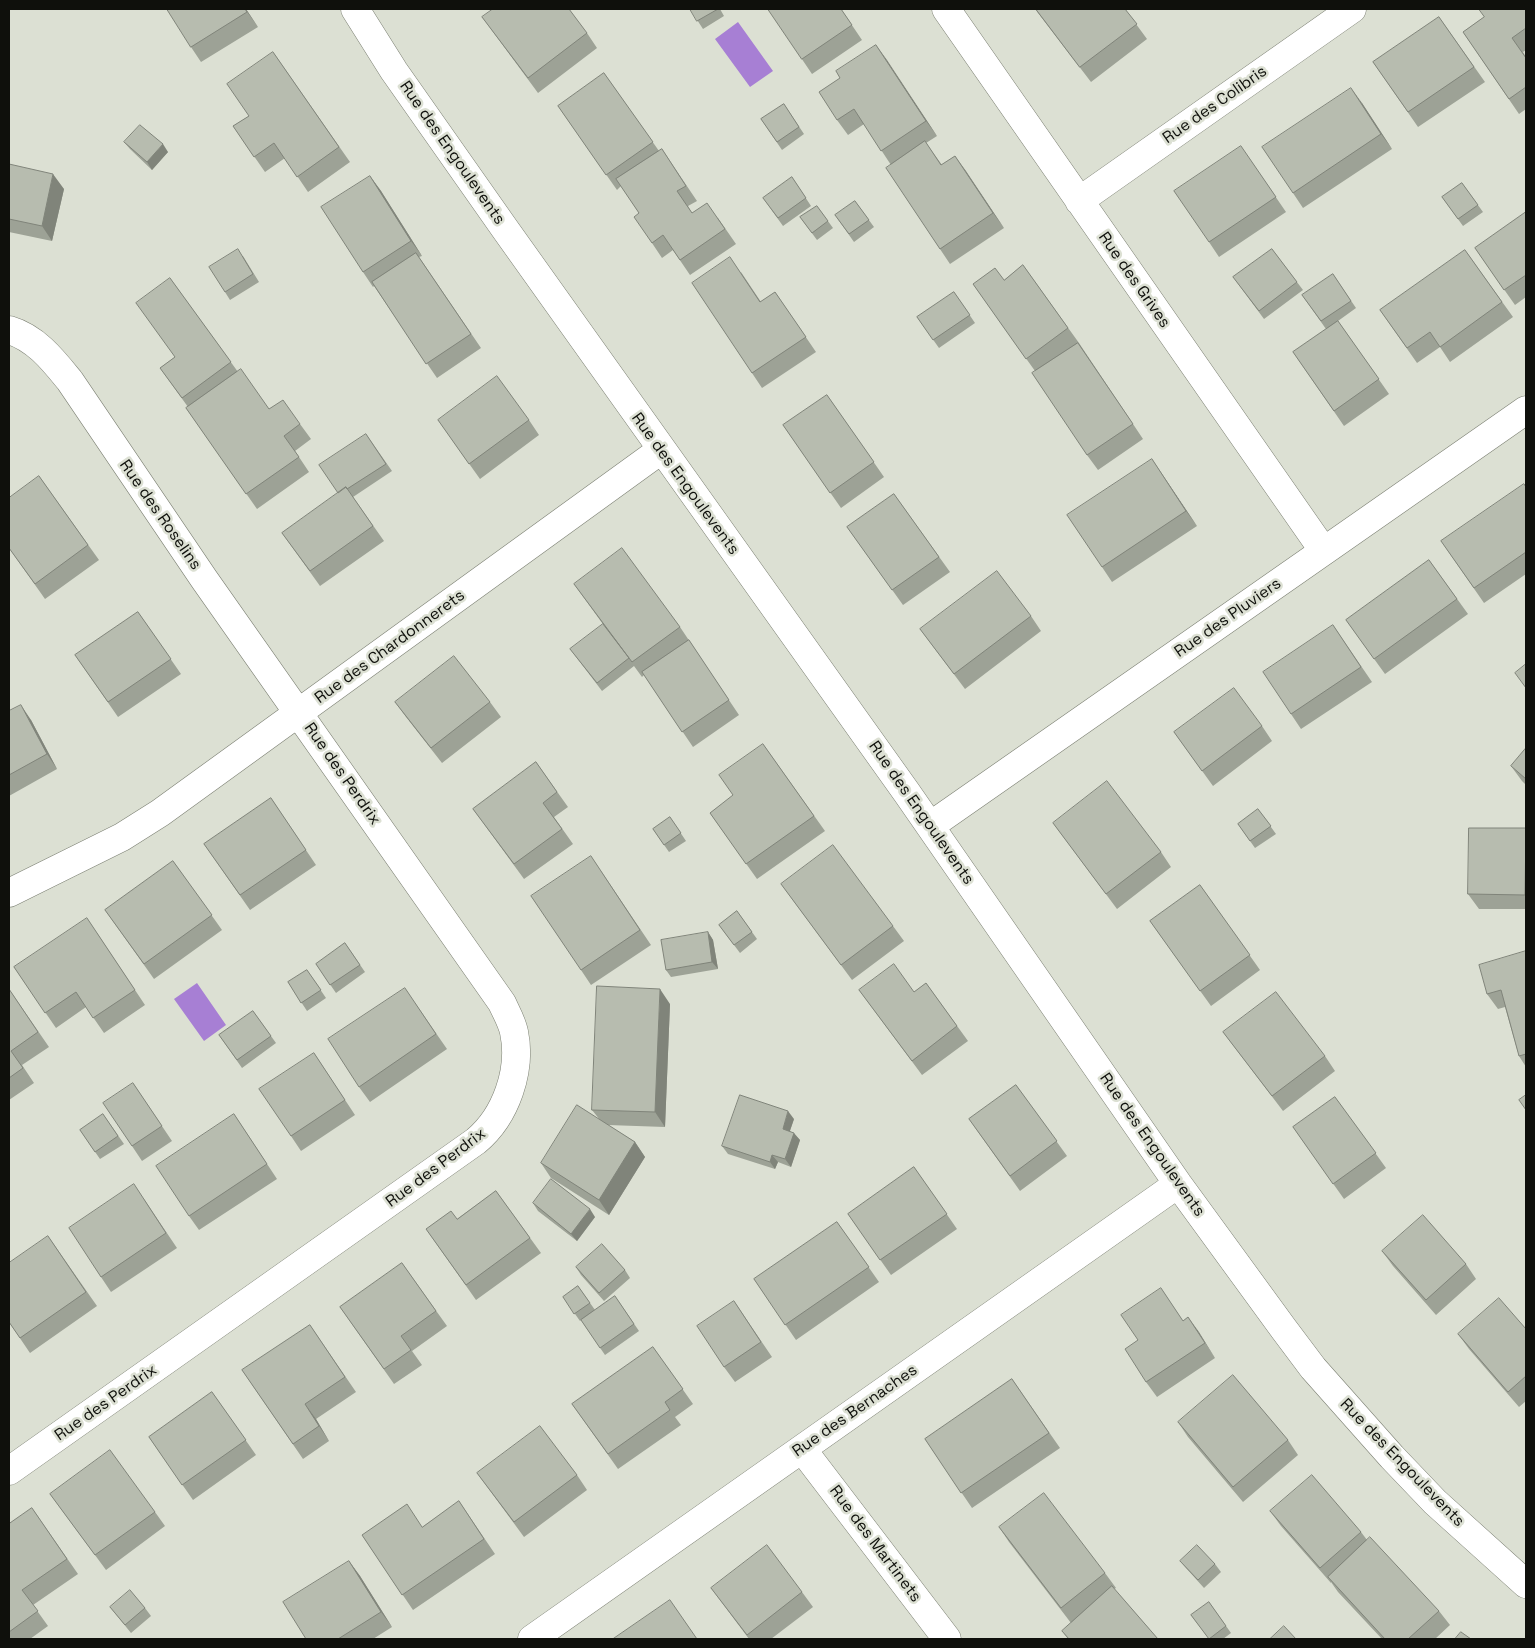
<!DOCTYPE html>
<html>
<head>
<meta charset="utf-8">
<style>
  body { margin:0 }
  #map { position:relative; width:1535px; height:1648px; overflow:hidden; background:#dce0d3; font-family:"Space Grotesk",sans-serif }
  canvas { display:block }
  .frame { position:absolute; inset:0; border:10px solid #0f100c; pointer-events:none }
</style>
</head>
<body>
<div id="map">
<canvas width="1535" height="1648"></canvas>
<div class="frame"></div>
</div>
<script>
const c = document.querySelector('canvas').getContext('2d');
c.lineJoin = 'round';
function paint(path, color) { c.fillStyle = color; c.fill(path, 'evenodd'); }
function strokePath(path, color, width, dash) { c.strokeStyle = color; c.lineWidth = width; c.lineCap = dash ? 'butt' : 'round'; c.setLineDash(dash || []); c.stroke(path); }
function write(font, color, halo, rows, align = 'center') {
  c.font = font + ' "Space Grotesk",sans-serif'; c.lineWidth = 5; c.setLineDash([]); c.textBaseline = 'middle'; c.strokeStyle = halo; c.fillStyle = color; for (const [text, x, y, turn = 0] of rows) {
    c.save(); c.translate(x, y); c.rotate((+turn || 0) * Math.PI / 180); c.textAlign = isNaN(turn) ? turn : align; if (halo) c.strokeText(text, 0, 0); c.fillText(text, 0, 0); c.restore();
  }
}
paint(new Path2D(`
  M738,22L773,71L750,87L715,39Z
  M197,983L226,1025L204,1041L174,999Z`), '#a77fd4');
const street = new Path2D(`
  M355,9L394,71L505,229L907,793L1178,1184L1283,1328L1313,1368L1392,1457L1435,1502L1526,1584
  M946,9L1323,550
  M1079,201L1352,9
  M9,330C36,338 53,360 70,381L204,579L502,1003C506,1012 512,1022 514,1032C522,1070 506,1116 476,1141L9,1471
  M930,826L1526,410
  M9,893L122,837L160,813L661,450
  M802,1449L947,1639
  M532,1639L1178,1184`);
strokePath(street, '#7b7f72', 29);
strokePath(street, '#fff', 28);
paint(new Path2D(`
  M167,9H246L258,27L201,62L191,47Z
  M690,9H720L724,16L703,29Z
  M768,9H841L862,40L812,74Z
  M1035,9H1125L1147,39L1091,82Z
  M1526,9V50L1523,52L1526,57V109L1519,114L1463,32L1484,17Z
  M482,17L587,33L597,48L538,93Z
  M1439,17L1485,82L1418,127L1373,62Z
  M876,45L937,136L926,143L942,165L955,156L1004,228L950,264L940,249L891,165L864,124L848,135L837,120L840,78Z
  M273,52L350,162L308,192L285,158L265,172L233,126L249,116Z
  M604,73L659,151L662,149L697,201L688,206L692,213L718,218L736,244L690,275L673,250L662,258L652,243L639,213L621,186L617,190L558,106Z
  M1362,103L1392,149L1303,208L1293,193Z
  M784,104L804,134L782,150L761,119Z
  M124,142L168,152L152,170L130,149Z
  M1251,161L1286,212L1219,257L1209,242Z
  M9,164L64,189L52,241L9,232Z
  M370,176L381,191L422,256L419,257L481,348L437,378L374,286L373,287L363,272Z
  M792,177L811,206L783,226L763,198Z
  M1462,183L1483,212L1463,226L1442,197Z
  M855,201L874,227L854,242L835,215Z
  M817,206L833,228L817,240L800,217Z
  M1526,212V297L1515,305L1475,248Z
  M1272,249L1303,290L1264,319L1233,277Z
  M1465,250L1513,317L1450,362L1440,347L1417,363L1380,310Z
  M243,256L259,282L230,300L225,292Z
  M1023,265L1079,343L1143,439L1098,470L1087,455L1035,371L973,284L1004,280Z
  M741,272L761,302L775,292L816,352L762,388L752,373Z
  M1333,274L1356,308L1338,321L1389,394L1344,426L1293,352L1326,329L1302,295Z
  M170,278L238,372L269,409L300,424L311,439L295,451L309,472L257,509L186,408L188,407L160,368L175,357Z
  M954,292L975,323L939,348L917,317Z
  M827,395L884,477L841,508L783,425Z
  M438,420H529L539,435L480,479Z
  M366,434L392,471L353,497L384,541L320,586L282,533L338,493Z
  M1152,459L1197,526L1112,582L1102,567Z
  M39,476L99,560L45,599L9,548Z
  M1526,487V574L1484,603L1441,541Z
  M894,494L950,572L903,605L847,527Z
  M1429,560L1468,614L1385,674L1346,620Z
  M574,584L680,627L739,715L693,747L644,675L642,677L634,666L602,691L570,649L610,634Z
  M138,612L181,674L118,717L75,655Z
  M1031,616L1041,631L965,689L920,629Z
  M1333,625L1372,682L1301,729L1291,714Z
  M395,702H490L501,717L442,763L406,717Z
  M9,711L31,720L57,769L9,796Z
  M1262,726L1272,741L1213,786L1174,732Z
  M763,744L825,831L757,879L710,813L733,796Z
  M1526,748V785L1522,781L1511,766Z
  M536,762L568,807L554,817L573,844L524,879L473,809Z
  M271,798L316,865L250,910L204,844Z
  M1258,809L1276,834L1255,848L1238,824Z
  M670,817L686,841L669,852L653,829Z
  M1053,823L1161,852L1171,867L1117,909Z
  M1526,829V909H1479L1468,894Z
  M173,861L222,930L154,979L105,910Z
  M601,871L651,945L591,985L581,970Z
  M781,884L893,926L904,941L852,980Z
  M1200,885L1260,970L1211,1006L1150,921Z
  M737,911L757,939L740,953L719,925Z
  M708,932L713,940L718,969L671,977L666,970Z
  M97,933L145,1005L104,1033L86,1007L56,1028L14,967Z
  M345,943L365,972L336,993L316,964Z
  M1526,951V1067L1519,1056L1505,1007L1498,1009L1487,994Z
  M307,970L326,998L307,1011L288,982Z
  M926,983L968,1041L922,1075L859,990L914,992Z
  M9,989L49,1047L22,1065L34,1083L9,1100Z
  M415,1003L447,1049L370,1102L359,1087Z
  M670,1004L665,1127L608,1125L635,1142L645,1157L609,1215L551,1178L541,1163L600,1120L592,1110Z
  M253,1011L276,1043L242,1068L219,1035Z
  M1223,1032L1325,1056L1335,1071L1283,1111Z
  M314,1053L355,1115L301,1151L291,1136Z
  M133,1083L172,1141L142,1161L132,1146Z
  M1016,1085L1067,1156L1020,1191L969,1119Z
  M1335,1097L1386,1168L1344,1199L1293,1127Z
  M103,1114L124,1144L100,1159L80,1130Z
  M234,1114L277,1179L199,1230L189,1216Z
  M794,1119L790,1131L800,1140L791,1167L778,1162L775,1169L728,1154L722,1146Z
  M914,1167L957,1229L891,1275L848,1214Z
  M496,1191L541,1253L476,1300L426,1229L457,1219Z
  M144,1199L177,1248L111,1292L101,1277Z
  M533,1203L595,1217L577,1241L538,1211Z
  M837,1222L879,1282L796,1340L754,1279Z
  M48,1236L97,1306L30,1353L9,1322Z
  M1382,1251L1466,1264L1476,1279L1436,1315L1393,1266Z
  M402,1263L447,1326L412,1351L422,1365L394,1384L340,1307Z
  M576,1267L625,1270L630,1278L604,1301L581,1275Z
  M578,1286L595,1310L615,1296L639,1331L605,1355L581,1320L580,1321L563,1297Z
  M734,1301L772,1357L735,1382L724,1367Z
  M1188,1317L1215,1358L1157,1397L1146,1382L1183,1321Z
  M310,1325L356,1392L316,1419L329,1441L303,1459L242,1370Z
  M1526,1329V1401L1519,1407L1469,1349L1458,1334Z
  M653,1347L693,1404L675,1417L681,1425L618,1469L572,1404Z
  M1012,1379L1060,1448L972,1508L925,1439Z
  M212,1392L256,1455L193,1500L149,1437Z
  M1178,1422L1288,1440L1298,1455L1243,1502L1188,1437Z
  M477,1473L577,1475L587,1490L524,1537Z
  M50,1494L155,1512L165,1526L106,1570Z
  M459,1501L495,1554L413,1610L362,1535L423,1527Z
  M32,1508L78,1574L33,1605L48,1626L30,1639H9V1524Z
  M1270,1511L1361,1532L1367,1540L1439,1611L1450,1625L1435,1639H1382L1338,1592L1331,1582V1583L1281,1526Z
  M999,1527L1105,1573L1116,1588L1114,1589L1158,1639H1068L1062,1631L1071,1623L1009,1542Z
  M349,1561L360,1576L392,1627L373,1639H306Z
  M1180,1561L1215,1564L1221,1572L1204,1588L1186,1568Z
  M711,1588L802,1592L813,1607L771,1639H749Z
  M1209,1602L1231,1633L1223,1639H1209L1191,1615Z
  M110,1607L145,1608L151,1616L131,1633Z`), '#9da296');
paint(new Path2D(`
  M245,9H246L258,27Z
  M876,45L887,60L937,136L926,121Z
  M1351,88L1362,103L1392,149L1381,134Z
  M163,144L168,152L152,170L147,162Z
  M955,156L966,171L1004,228L993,213Z
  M53,174L64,189L52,241L42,226Z
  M370,176L381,191L422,256L411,241Z
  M1152,459L1162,474L1197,526L1186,511Z
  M21,705L31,720L57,769L47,754Z
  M1526,829V897L1525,895Z
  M708,932L713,940L718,969L712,962Z
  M660,989L670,1004L665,1127L655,1112Z
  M788,1111L794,1119L788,1136L783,1129Z
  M794,1133L800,1140L791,1167L785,1159Z
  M635,1142L645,1157L609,1215L599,1200Z
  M772,1155L778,1162L775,1169L770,1162Z
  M590,1209L595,1217L577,1241L571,1234Z
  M1188,1317L1199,1332L1215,1358L1205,1343Z
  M305,1404L316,1419L329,1441L319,1426Z
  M349,1561L360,1576L392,1627L381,1612Z`), '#80847a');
const building = new Path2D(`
  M167,9H245L247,12L191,47Z
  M493,9H569L587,33L528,78L482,17Z
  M690,9H718L697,21Z
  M768,9H841L852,25L802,59Z
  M1036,9H1125L1137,24L1080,67Z
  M1479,9H1526V28L1512,38L1526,58V87L1509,99L1463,32L1484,17Z
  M1439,17L1474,67L1408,112L1373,62Z
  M876,45L926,121L881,151L854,109L837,120L819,92L840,78L836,71Z
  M273,52L339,147L297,177L274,143L254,157L233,126L249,116L227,84Z
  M604,73L653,142L606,175L558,106Z
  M1351,88L1381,134L1293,193L1262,147Z
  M784,104L799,127L777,142L761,119Z
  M140,125L163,144L147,162L124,142Z
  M925,141L941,165L955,156L993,213L940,249L886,168Z
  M1241,146L1276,197L1209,242L1174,191Z
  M662,149L686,186L677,191L692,213L707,203L725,229L680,260L663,235L652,243L634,217L639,213L616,179Z
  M9,164L53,174L42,226L9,219Z
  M370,176L411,241L363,272L321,207Z
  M792,177L806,198L778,218L763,198Z
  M1462,183L1478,205L1458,219L1442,197Z
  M855,201L869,220L849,234L835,215Z
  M817,206L828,221L812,233L800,217Z
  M1526,212V275L1504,290L1475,248Z
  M238,249L253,274L225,292L209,267Z
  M1272,249L1297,282L1259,311L1233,277Z
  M1465,250L1502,302L1440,347L1430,332L1407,348L1380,310Z
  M416,253L471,334L426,364L372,282Z
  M730,257L760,302L775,292L806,337L752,373L692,283Z
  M1023,265L1068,328L1026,359L973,284L995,268L1004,280Z
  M1333,274L1351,301L1321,321L1302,295Z
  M170,278L231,362L182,398L160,368L175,357L136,303Z
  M954,292L970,315L933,340L917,317Z
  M1338,321L1379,379L1334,411L1293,352Z
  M1078,343L1133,424L1087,455L1032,373Z
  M241,369L269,409L283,400L300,424L284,436L299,457L246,494L186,408Z
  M497,376L529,420L469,464L438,420Z
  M827,395L874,462L830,493L783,425Z
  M366,434L386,464L347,489L346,487L338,493L319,465Z
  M1152,459L1186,511L1102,567L1067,515Z
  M39,476L88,545L35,584L9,548V498Z
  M1524,484L1526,487V552L1474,588L1441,541Z
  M346,487L373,526L310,571L282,533Z
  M894,494L939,557L892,590L847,527Z
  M622,548L680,627L632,662L574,584Z
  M1429,560L1457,599L1374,659L1346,620Z
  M997,571L1031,616L954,674L920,629Z
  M138,612L171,659L108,702L75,655Z
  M603,624L629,658L597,683L570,649Z
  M1333,625L1361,667L1291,714L1263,672Z
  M689,640L729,700L682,732L642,672Z
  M454,656L490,702L431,748L395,702Z
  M1526,664V688L1515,673Z
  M1234,688L1262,726L1202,771L1174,732Z
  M21,705L47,754L9,775V711Z
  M763,744L814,816L746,864L710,813L733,795L719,775Z
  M1526,748V779L1511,766Z
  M536,762L557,792L543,803L562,829L514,864L473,809Z
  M1107,781L1161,852L1106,894L1053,823Z
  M271,798L306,850L240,895L204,844Z
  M1258,809L1271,826L1250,841L1238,824Z
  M670,817L681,833L664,845L653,829Z
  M1469,828H1526L1525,895L1468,894Z
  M833,845L893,926L841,965L781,884Z
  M591,856L640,930L581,970L531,896Z
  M173,861L212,915L144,964L105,910Z
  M1200,885L1250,955L1200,991L1150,921Z
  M737,911L752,932L734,945L719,925Z
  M87,918L135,990L93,1018L76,992L45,1013L14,967Z
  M708,932L712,962L666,970L661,940Z
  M345,943L360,965L330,985L316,964Z
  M1526,951V1054L1519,1056L1501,990L1487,994L1479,965Z
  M894,964L914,992L926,983L957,1026L912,1061L859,990Z
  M307,970L321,990L301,1003L288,982Z
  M597,986L660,989L655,1112L592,1110Z
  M405,988L436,1034L359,1087L328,1039Z
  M9,989L38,1032L11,1051L23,1068L9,1078Z
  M1276,992L1325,1056L1272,1096L1223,1032Z
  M253,1011L271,1036L237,1060L219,1035Z
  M314,1053L345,1100L291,1136L259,1089Z
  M133,1083L162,1126L132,1146L103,1103Z
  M1016,1085L1057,1141L1010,1176L969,1119Z
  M740,1095L788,1111L783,1129L794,1133L785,1159L772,1155L770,1162L722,1146Z
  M1526,1095V1110L1519,1100Z
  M1335,1097L1376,1153L1333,1184L1293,1127Z
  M577,1105L635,1142L599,1200L541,1163Z
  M103,1114L118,1136L95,1152L80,1130Z
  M234,1114L267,1164L189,1216L156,1166Z
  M914,1167L947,1214L880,1260L848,1214Z
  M551,1179L590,1209L571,1234L533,1203Z
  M134,1184L166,1233L101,1277L69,1228Z
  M496,1191L530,1238L466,1285L426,1229L451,1211L457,1219Z
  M1423,1215L1466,1264L1426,1300L1382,1251Z
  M837,1222L869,1267L785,1325L754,1279Z
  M48,1236L86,1292L20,1338L9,1322V1263Z
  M602,1244L625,1270L599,1293L576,1267Z
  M402,1263L436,1311L401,1336L411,1350L384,1369L340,1307Z
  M578,1286L590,1303L574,1314L563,1297Z
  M1161,1288L1183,1321L1188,1317L1205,1343L1146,1382L1125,1349L1138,1340L1121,1315Z
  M615,1296L634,1324L600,1348L581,1320Z
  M1499,1298L1526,1329V1376L1508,1392L1458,1334Z
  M734,1301L761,1342L724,1367L697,1326Z
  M310,1325L345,1377L305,1404L319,1426L293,1444L242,1370Z
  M653,1347L683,1389L665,1402L670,1410L608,1454L572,1404Z
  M1233,1375L1288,1440L1233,1487L1178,1422Z
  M1012,1379L1049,1433L961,1493L925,1439Z
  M212,1392L246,1440L182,1485L149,1437Z
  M540,1426L577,1475L514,1522L477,1473Z
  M110,1450L155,1512L95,1555L50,1494Z
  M1312,1475L1361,1532L1320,1568L1270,1511Z
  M1044,1493L1105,1573L1061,1608L999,1527Z
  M459,1501L484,1539L402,1595L362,1535L407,1504L422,1527Z
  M32,1508L67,1559L22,1590L38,1611L9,1632V1524Z
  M1370,1537L1439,1611L1408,1639H1385L1328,1577Z
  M767,1545L802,1592L747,1635L711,1588Z
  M1197,1545L1215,1564L1198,1580L1180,1561Z
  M349,1561L381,1612L338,1639H306L283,1602Z
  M1112,1586L1158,1639H1069L1062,1631Z
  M130,1590L145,1608L125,1625L110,1607Z
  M670,1600L697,1639H613Z
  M1209,1602L1226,1626L1209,1639L1191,1615Z
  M1284,1626L1296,1639H1270Z
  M1461,1632L1471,1639H1455Z`);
paint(building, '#b7bcaf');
strokePath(building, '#80847a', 1);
write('16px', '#0f100c', '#dce0d3', [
  ["Rue des Colibris",1215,105,-35],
  ["Rue des Engoulevents",452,153,55],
  ["Rue des Grives",1134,280,55],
  ["Rue des Engoulevents",685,484,54],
  ["Rue des Roselins",160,515,55],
  ["Rue des Pluviers",1228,618,-35],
  ["Rue des Chardonnerets",390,647,-36],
  ["Rue des Perdrix",342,774,55],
  ["Rue des Engoulevents",921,813,55],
  ["Rue des Engoulevents",1152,1145,55],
  ["Rue des Perdrix",436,1168,-37],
  ["Rue des Perdrix",106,1403,-35],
  ["Rue des Bernaches",855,1411,-35],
  ["Rue des Engoulevents",1402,1463,46],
  ["Rue des Martinets",875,1544,53]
]);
</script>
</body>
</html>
